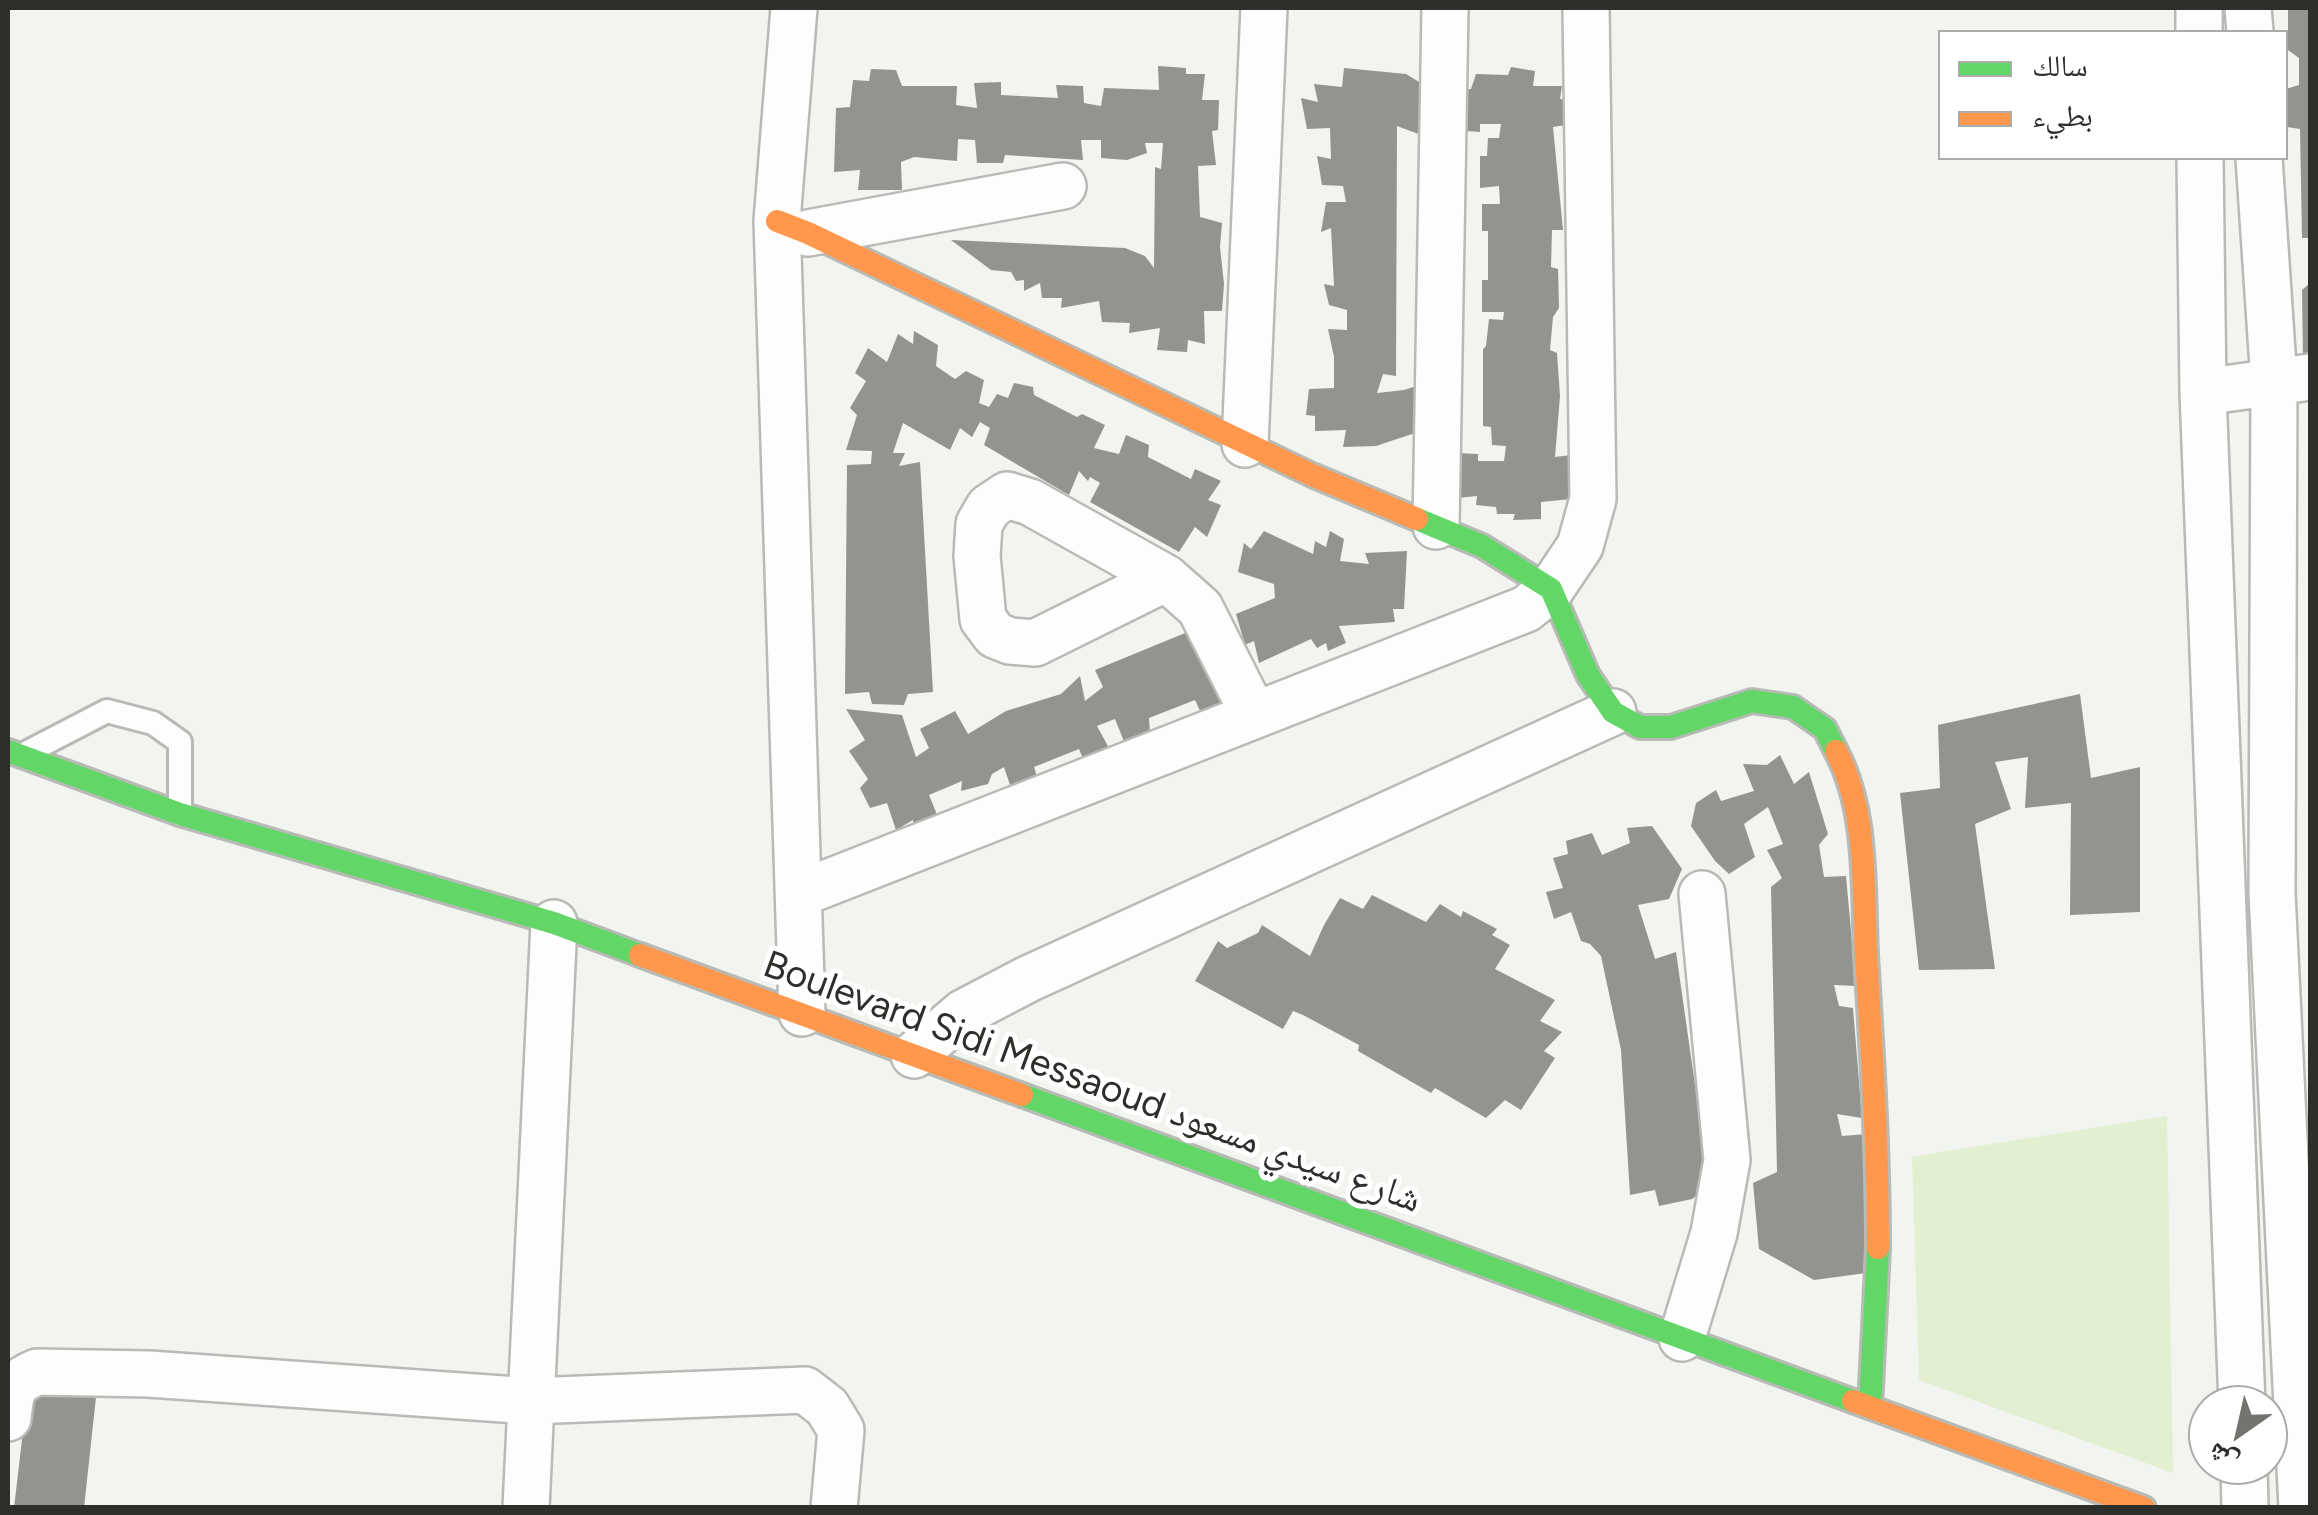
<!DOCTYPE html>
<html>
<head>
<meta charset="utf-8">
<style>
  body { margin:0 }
  #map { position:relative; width:2318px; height:1515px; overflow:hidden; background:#f2f4ef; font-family:Figtree,"Noto Naskh Arabic",sans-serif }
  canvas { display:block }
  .frame { position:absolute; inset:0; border:10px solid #2d2f2b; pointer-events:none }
  .legend { position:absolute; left:1938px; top:30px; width:350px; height:130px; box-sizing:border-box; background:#fff; border:2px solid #abacaa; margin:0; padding:12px 18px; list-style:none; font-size:30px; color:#2d2f2b }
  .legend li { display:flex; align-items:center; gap:20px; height:50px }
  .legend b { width:50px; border:2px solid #abacaa }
  .north { position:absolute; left:2188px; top:1385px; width:100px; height:100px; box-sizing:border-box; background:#fff; border:2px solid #abacaa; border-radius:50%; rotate:214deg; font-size:28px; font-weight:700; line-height:40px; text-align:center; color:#2d2f2b }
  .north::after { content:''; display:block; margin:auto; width:35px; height:45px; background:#727470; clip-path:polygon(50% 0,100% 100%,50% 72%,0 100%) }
</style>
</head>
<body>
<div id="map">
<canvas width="2318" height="1515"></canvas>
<div class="frame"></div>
<ul class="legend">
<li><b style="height:12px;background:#63d668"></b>سالك</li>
<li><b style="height:12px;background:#ff974d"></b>بطيء</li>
</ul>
<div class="north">ش</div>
</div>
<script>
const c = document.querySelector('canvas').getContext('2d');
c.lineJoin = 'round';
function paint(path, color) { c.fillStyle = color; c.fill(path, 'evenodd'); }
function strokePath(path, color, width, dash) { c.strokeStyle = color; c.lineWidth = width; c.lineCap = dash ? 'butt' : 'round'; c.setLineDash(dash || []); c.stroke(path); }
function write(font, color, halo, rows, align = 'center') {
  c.font = font + ' Figtree,"Noto Naskh Arabic",sans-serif'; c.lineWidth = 10; c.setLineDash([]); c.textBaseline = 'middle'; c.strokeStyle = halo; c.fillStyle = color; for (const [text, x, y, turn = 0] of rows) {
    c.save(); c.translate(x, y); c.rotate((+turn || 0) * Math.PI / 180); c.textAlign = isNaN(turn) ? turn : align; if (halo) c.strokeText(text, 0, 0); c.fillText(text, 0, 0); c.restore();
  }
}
paint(new Path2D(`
  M2167,1116L2173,1473L1919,1380L1912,1157H1910Z`), '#e2efd1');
paint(new Path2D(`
  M2288,8H2310V238H2302L2300,129L2287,127L2286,89L2299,85V58L2288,50Z
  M1158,66L1186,68V74H1205L1202,100H1219L1218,130L1212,131L1216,165L1198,166L1200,217L1222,223L1220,247L1224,284L1222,311H1204L1205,344L1188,340L1187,352L1157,350L1160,328L1129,333L1130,323L1102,322L1099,301L1061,308L1062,298H1042L1040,283L1024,291V280L1016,281L1011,272L991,270L951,240L1125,248L1145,256L1154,268L1155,167L1161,169L1163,143H1145L1147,153L1127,160L1101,158V140H1081L1083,160L1005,155L1003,163H977L975,140L958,139L957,161L914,157L901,162L902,190H858L860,170L834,172L836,108L850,107L853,80L869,81L871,69L896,70L902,86H957L956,105L977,108L974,83L1001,82V95L1058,98L1056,85L1083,86L1084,103L1101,106L1104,88L1159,90Z
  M1511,67L1535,71L1533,86H1562L1560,99L1570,100L1572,124L1553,127L1563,230H1552L1551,267L1558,269L1559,308L1553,317L1550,350L1557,353L1560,396L1555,457L1579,454L1571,499L1541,502V519L1513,520L1515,514H1497L1496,507L1476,505L1477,496L1458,498L1457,453L1478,454V461H1504L1506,446L1492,445L1491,427L1483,426V349L1486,346L1489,319L1503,320L1504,312H1482V280H1488V231H1482V204H1500L1499,186L1480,188V156H1487L1488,138H1499L1501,124H1480V132L1453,130L1456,90L1471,89L1476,74L1508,75Z
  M1344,68L1406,74L1424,85L1421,135L1397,126L1396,376L1383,374L1377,393L1404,390L1429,382L1427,429L1376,446L1343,447L1346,430L1315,431V416L1306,415L1309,389L1334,388V357L1328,329L1347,330V310L1329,305L1324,284L1334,286L1331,228L1321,232L1326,202H1346L1343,186L1322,185L1317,156L1331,159L1330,128L1307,129L1301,98L1318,102L1314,84L1342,87Z
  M2310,283V362H2303L2302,290Z
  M914,331L938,345L936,366L955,379L966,371L984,380L979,403L989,407L997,394L1008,398L1014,383L1033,387L1034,395L1077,417L1082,414L1105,425L1094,448L1119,454L1126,435L1149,445L1148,457L1191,479L1195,469L1221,481L1208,500L1221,505L1207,537L1195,527L1179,552L1090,502L1100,483L1090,477L1088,481L1079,471L1069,495L984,445L990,428L980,422L972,437L960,428L950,450L903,423L893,453H905L899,466L920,462L933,692L908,694L904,705L872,704L869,692L845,694L847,465L871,464L872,451L846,450L857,415L850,408L866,381L855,373L868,348L887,362L898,334L913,344Z
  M1264,531L1313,554L1315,541L1326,547L1330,531L1344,539L1340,561L1369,564L1365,553L1407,551L1404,609H1393L1395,622L1339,626L1346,643L1328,651L1326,643L1317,648L1311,639L1259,663L1254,641L1245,645L1236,614L1275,598L1274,584L1238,572L1244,543L1251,549Z
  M1190,631L1227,702L1201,713L1195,700L1149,718L1150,734L1125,744L1115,719L1097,726L1110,750L1084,761L1079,749L1034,767L1038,780L1012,791L1004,767L992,774L988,784L961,791L962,781L929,795L940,822L915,832L913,820L896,830L887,803L870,808L860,788L868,779L849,751L865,740L846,709L902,715L916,757L929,748L920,729L955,711L968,734L1006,711L1061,694L1080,676L1085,701L1103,687L1095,670Z
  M2080,694L2091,778L2140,767V912L2070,915L2071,803L2025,808L2028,757L1995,762L2011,809L1975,824L1995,969L1919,970L1900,793L1940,788L1938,725Z
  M1780,755L1794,784L1809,772L1828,834L1819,845L1824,877L1846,876L1856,986L1834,985L1839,1006L1853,1008L1862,1118L1837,1114L1842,1136L1866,1134V1273L1814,1280L1759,1249L1753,1183L1777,1172L1771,887L1782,878L1767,850L1783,844L1768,807L1744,824L1755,857L1729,874L1715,861L1691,826L1696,803L1716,790L1721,801L1754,791L1743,764L1767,765Z
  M1652,826L1682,869L1669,899L1638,905L1655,959L1676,952L1696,1092L1717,1181L1692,1199L1659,1206L1655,1190L1630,1195L1621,1050L1601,956L1590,944L1581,941L1571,912L1554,919L1546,892L1563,888L1553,858L1568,854L1566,841L1592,833L1602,855L1630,843L1627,828Z
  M1372,895L1426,922L1440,904L1461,917L1463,911L1497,929L1492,935L1510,945L1495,969L1555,1000L1540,1021L1562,1032L1544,1051L1555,1058L1521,1110L1505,1100L1486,1118L1435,1088L1431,1093L1358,1051L1359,1045L1303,1015L1293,1011L1283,1029L1195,981L1218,941L1227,948L1258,933L1262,925L1310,956L1324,925L1340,898L1363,909Z
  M28,1388L96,1397L84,1508H14Z`), '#929490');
const lane = new Path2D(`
  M28,752L107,711L153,723L180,742V814`);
const street = new Path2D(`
  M794,8L777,221L802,1013
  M2199,8V32
  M2248,8L2250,32
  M2200,158L2203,392L2242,1405
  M2259,158L2274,382L2272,893L2302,1508
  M808,233L1063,186
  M2203,392L2310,377
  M1245,444L1264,8
  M1436,526L1445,8
  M1166,578L1035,643L1010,641L995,635L983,619L977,556L979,524L989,507L1007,495L1030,502L1166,578L1200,608L1254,715
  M799,894L1526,609L1551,589L1580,546L1593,499L1586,8
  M914,1055L963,1013L1028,979L1613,712
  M1682,1338L1714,1233L1727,1160L1702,894
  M8,1418C11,1391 11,1383 37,1372L149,1374L531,1401L805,1390L827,1407L841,1430L834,1508
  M2244,1465L2245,1508
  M526,1508L554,923`);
const fast = new Path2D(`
  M1417,519L1482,546L1551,589L1588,675L1613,712L1640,727H1671L1752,701L1793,707L1825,729L1836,751
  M8,751L180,814L554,923L640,955
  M1022,1095L1853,1401
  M1870,1407L1878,1248`);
const slow = new Path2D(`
  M777,221L808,233L1312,475L1417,519
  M1836,751C1868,811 1863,889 1866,955C1872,1053 1878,1150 1878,1248
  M640,955L1022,1095
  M1853,1401L2144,1508`);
strokePath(lane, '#b8bab6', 28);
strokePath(street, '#b8bab6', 50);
strokePath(fast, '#b8bab6', 28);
strokePath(slow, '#b8bab6', 28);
strokePath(lane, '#fdfdfd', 22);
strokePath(street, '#fdfdfd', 45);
strokePath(fast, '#63d668', 22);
strokePath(slow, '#ff974d', 22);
write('38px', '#2d2f2b', '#fff', [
  ["Boulevard Sidi Messaoud شارع سيدي مسعود",1092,1083,20]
]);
</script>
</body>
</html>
